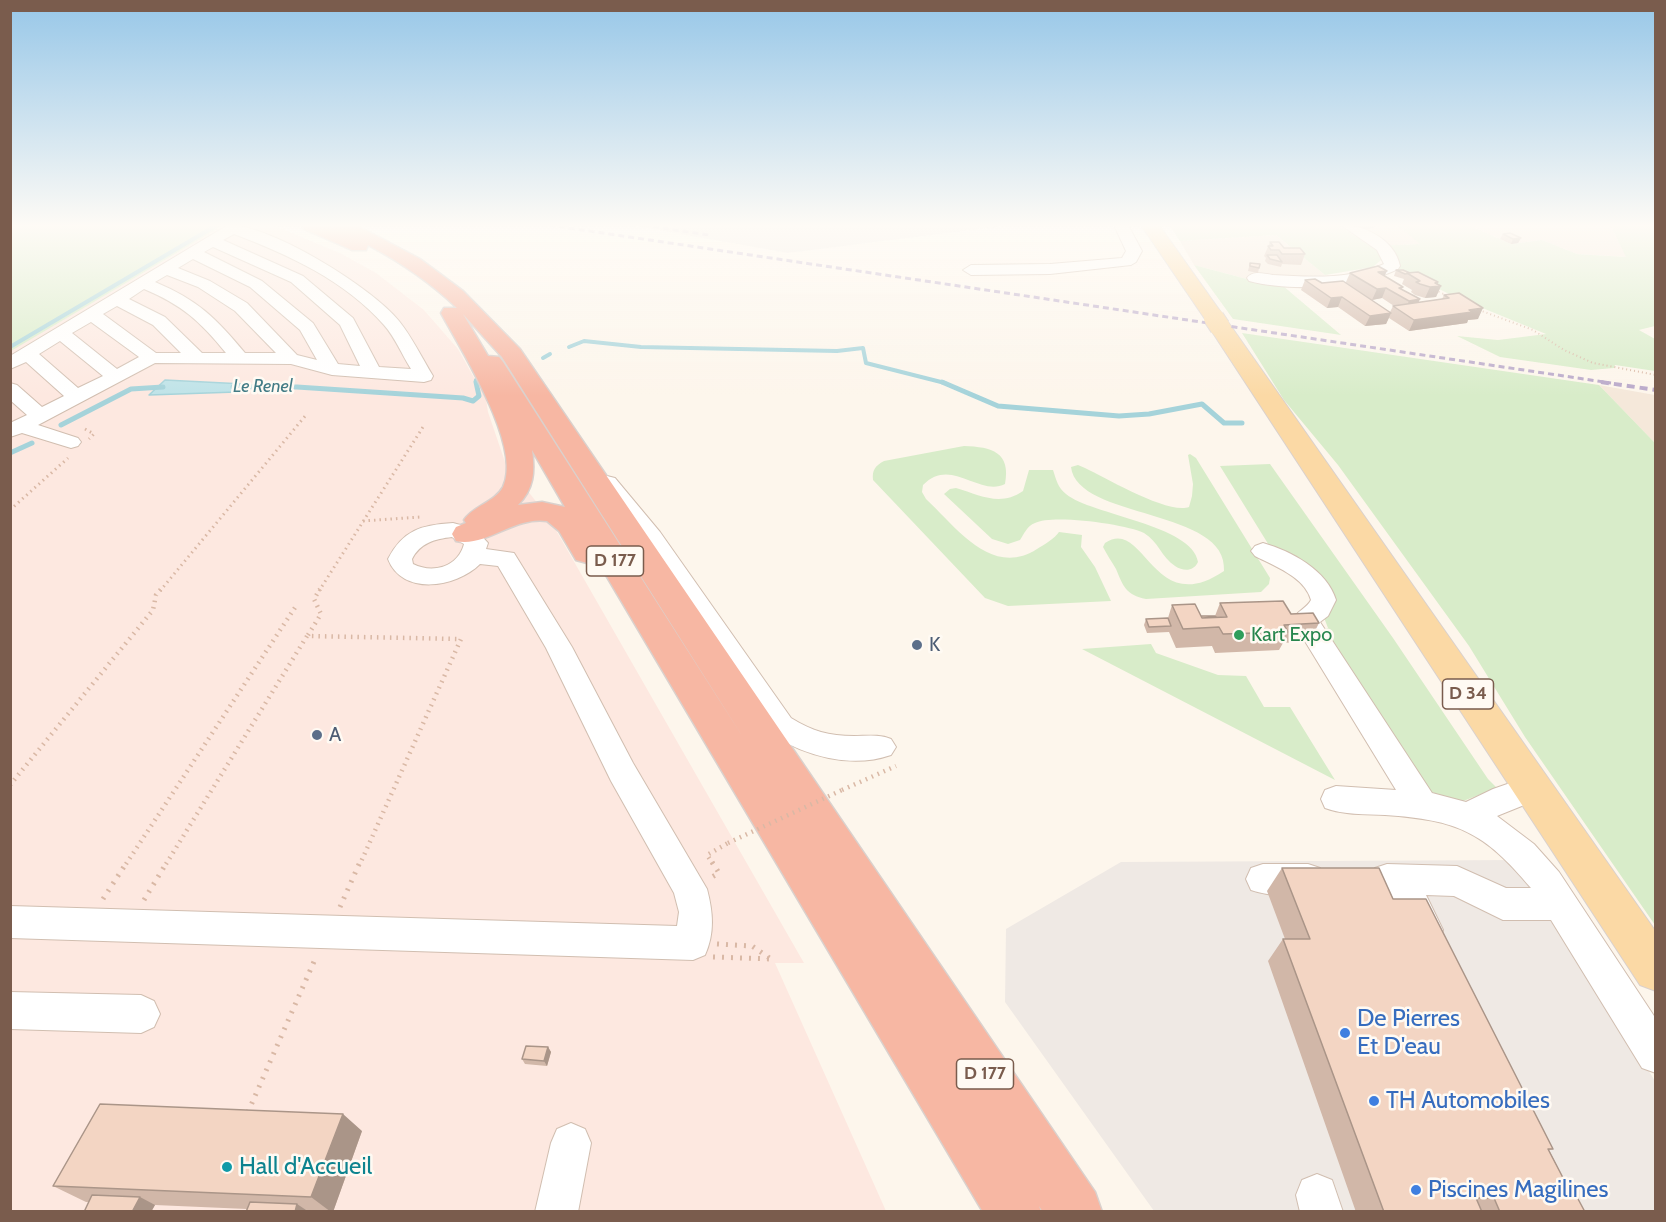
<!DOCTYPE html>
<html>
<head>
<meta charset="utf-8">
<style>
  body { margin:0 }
  #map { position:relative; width:1666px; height:1222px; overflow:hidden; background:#fdf6ec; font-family:Cabin,sans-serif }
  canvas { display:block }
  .frame { position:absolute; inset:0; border:12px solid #7a5c4d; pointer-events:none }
</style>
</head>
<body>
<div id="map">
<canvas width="1666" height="1222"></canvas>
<div class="frame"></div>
</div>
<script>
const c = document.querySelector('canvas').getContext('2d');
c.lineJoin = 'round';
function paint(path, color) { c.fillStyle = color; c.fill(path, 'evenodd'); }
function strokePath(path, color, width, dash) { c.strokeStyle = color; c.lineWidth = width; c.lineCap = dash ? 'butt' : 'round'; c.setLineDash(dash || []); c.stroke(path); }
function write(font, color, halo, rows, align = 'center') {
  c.font = font + ' Cabin,sans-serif'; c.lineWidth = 5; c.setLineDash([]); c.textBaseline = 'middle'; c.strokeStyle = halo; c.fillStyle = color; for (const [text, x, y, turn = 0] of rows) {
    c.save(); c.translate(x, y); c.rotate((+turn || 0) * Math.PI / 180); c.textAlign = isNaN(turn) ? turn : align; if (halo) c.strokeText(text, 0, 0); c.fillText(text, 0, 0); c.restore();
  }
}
paint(new Path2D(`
  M1338,225H1397L1421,244L1370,246Z
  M1470,225H1622L1611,227L1627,257L1577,254L1542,240L1511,244Z
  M1276,235L1325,275L1283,277L1258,282L1194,265L1180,241Z
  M1599,385L1655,395V443Z`), '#f5e8da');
paint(new Path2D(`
  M224,225H273L342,254L376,273L424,310L458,349L486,399L488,412L505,462L549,518L804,963H775L886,1211H11L10,351Z`), '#fde8e0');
paint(new Path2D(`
  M630,225H1010L788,253Z
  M1516,860L1655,1081V1211H1154L1005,1002L1006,929L1121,862Z`), '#efe9e4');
paint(new Path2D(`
  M10,225H224L11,351Z
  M1169,225H1338L1370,246L1420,244L1397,225H1469L1511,244L1542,240L1577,254L1626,257L1611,226L1653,225L1656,226L1655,326L1639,330L1655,339V371L1615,365L1614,368L1591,370L1500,357L1457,336L1498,340L1546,334L1453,296L1381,260L1373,267L1325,275L1276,235L1180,241Z
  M1194,265L1258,282L1282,285L1341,335L1233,319Z
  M1242,333L1599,385L1655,443V925L1525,737L1469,646L1338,465L1284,400Z
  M964,446C992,447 1011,452 1005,484C979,497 951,456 923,485L922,492L926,499C957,528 992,578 1037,549C1044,545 1055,538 1059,532L1082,535L1081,547L1095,567L1111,601L1008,606L985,598L873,480C872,470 875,466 884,461Z
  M1190,454L1196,458L1270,578L1269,584L1261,592L1146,599C1126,595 1123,586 1116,569C1112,562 1107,555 1103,547L1105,543C1145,516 1152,620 1224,571C1229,508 1077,520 1071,467L1078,465L1085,468C1106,478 1169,515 1189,507L1192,496L1193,484L1188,455Z
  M1270,464L1393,638L1488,779L1497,788L1458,803L1427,790L1322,630L1328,628L1323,615L1327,608L1270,547L1220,466Z
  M1029,470H1053C1056,479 1058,488 1066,494C1091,515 1193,525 1198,562C1194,571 1184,572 1175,566C1162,558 1158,541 1144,533C1126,524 1052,514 1035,523C1027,526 1024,534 1020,540L1008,544L992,539L944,494L950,489L956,488C980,495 1000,507 1023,491Z
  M1151,644L1156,653L1218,675L1246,676L1264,707H1290L1335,780L1082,649Z`), '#d8ecc9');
const water = new Path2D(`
  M165,380L244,384L236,392L149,395Z`);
paint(water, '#bfe3e8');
strokePath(water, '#a5d3da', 1.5);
strokePath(new Path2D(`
  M10,347L217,225
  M569,347L584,341L641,347L837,351L863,348L866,363L945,383
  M543,358L550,354
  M476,380L477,383`), '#a5d3da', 4);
strokePath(new Path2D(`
  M942,382L998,406L1119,416L1149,414L1202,404L1224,423H1242
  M233,387H297L463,398L473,401L479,396L476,382
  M61,425L131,389L163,387
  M10,453L32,443`), '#a5d3da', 5);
const minor = new Path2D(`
  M228,225C270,224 373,288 399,321C412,337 422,358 433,376L431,380L424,382L332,375L291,364L155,363L38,425L78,438L81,442L78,446L71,448L22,433L10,437V423L27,415L10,400V383L17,385L42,407L64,396L26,362L10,369V356ZM234,234C289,255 344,280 384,325C395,337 402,355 411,369L379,367L353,318L303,276L223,240ZM213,247L291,282L340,325L360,366L338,364L313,323L262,281L204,252ZM193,259L250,287L300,330L317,360L297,355L247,303L210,281L178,268ZM167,275L198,287L235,311L276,353H245C216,318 198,300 155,282ZM144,289C182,305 200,321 226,353H202L165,317L129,299ZM117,306L153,325L181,353H156L103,314ZM91,322L139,357L117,369L72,333ZM60,341L103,376L78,388L39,354Z
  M1114,225H1128L1142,251L1136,262L1131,265L1050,274L971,275L963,270L971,265L1050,264L1122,258L1126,251Z
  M1341,225C1365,225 1395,240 1400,266L1398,269C1359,288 1291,292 1249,281L1247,278C1253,270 1264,274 1273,275C1309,277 1351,280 1384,264L1377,250Z
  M607,476L615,478L660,532L791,718C812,731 829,736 854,736C867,736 879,734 891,739L896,747L891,755C851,769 805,756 771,734L644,542L596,483L599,478Z
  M453,523L475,529L488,543L486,549L514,553L572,647L633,763L707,889C713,912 715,933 705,955L693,960L10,938V906L677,926L679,912L674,893L611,781L546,648L498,566L480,564C456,588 402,596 388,559C403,530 421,525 453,523ZM452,537L464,544C458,567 433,574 413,564L412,559C420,543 435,539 452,537Z
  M1263,543C1291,551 1327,570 1336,600L1328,616L1320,622L1432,793L1466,802L1493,789L1533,775L1544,779L1548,788L1544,797L1497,816L1534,844L1559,872L1656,1019V1073L1642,1068L1551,920H1503L1454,896L1426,895L1443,930L1438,942L1426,946L1414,942L1391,894L1375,890L1370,879L1375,868L1387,864L1457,866L1506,888H1531C1484,832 1458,820 1385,815C1365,814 1344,815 1325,808L1321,799L1325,790L1336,786L1396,790L1292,620C1297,611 1307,608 1311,600C1305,577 1274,566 1255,556L1251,551L1255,546Z
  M1263,864H1308L1320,868L1325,879L1320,890C1300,897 1271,897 1251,890L1246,879L1251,868Z
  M10,992L141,995L154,1001L160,1014L154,1027L141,1033L10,1029Z
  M571,1123L585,1129L591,1143L578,1212H535L551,1143L557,1129Z
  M1317,1174L1332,1180L1343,1212H1300L1296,1195L1302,1180Z`);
const major = new Path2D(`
  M1141,225H1159L1225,318L1222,321L1228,322L1656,932V991L1640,985L1209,327L1212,324L1207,322Z`);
const highway = new Path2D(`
  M302,225H326L334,228L332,225H356L420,259L463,291L520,349L1095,1192L1102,1212H1043L1039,1206L1041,1212H983L597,560L587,563L576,560L559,531L547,521C514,516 485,548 456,541L452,534L456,527L466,523L464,520C473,506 495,502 503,487C523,447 461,350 441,313L444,308H457C430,282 400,262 368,245L366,250H352L304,229ZM463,314L502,357L746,742L503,362L499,357L488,356ZM532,450L565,507L542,502L518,505C534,489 535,472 532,450Z`);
strokePath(minor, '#d1beb0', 2);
strokePath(major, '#dad1cd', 2);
strokePath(highway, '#dad1cd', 3);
strokePath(new Path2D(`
  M1435,290L1450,297
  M1479,310L1533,330L1564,350L1593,363L1656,375`), '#d9b8a5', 2, [1, 3]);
strokePath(new Path2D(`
  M85,429L94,434L89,439
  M10,510L68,458
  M363,521L420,517
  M160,591L306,415
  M319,591L423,427`), '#d9b8a5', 3, [1.5, 4]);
strokePath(new Path2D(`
  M308,635L321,614L314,599L320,589
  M10,785L153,610L156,595L161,589
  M842,790L896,766
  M126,864L296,606
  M166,864L307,636L461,639L360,864
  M713,864L707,855L728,843`), '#d9b8a5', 4.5, [1.5, 5]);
strokePath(new Path2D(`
  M712,862L719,873L712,877
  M103,899L127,862
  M144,900L167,862
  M340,907L360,862
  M717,944L752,946L771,959
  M713,957L772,959
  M248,1112L316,957`), '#d9b8a5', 5, [2, 7]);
paint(minor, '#fff');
paint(major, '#fbd9a5');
paint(highway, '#f7b7a3');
strokePath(new Path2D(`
  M549,225L1611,383
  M643,225L709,235`), '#b9a8c9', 3, [6, 4]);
strokePath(new Path2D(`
  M1601,382L1656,390`), '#b9a8c9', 4, [8, 5]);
const majorBridge = new Path2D(`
  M1214,318L1220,327`);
strokePath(majorBridge, '#dad1cd', 22, []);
strokePath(new Path2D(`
  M728,843L842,790`), '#d9b8a5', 4.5, [1.5, 5]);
strokePath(majorBridge, '#fbd9a5', 20);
paint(new Path2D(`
  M1357,225H1375L1374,228L1363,229Z
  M1503,234L1521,238L1518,243L1511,244L1500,239Z
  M1270,242L1284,248L1305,254L1301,265L1282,264L1281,267L1268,264L1265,261L1266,258L1264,256Z
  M1250,263L1259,268L1258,273L1248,271Z
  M1396,270L1438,282V284L1441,286L1436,297L1425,298L1415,295L1411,292L1412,290L1402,284L1404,279L1394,276Z
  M1350,273L1384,276L1403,287L1402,289L1420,299L1418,303L1442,299L1444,295L1478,319L1468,320L1467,323L1409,331L1389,318L1386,324L1365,326L1338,307L1327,308L1301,290L1305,280L1322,283L1346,282ZM1382,298L1394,306H1393L1390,312L1372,300Z
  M1220,603L1319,623L1310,641L1283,643L1279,650L1215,653L1212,646L1176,648L1169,632L1147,633L1144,625L1146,619L1168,618L1172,605L1201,616H1215Z
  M1282,868L1393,899L1553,1149L1549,1150L1573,1197L1585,1212H1356L1268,961L1283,939H1285L1267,891Z
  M548,1047L551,1052L547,1066L525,1064L522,1059Z
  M362,1131L333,1212H246L247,1209L155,1205L151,1212H84L89,1202H86L53,1186Z`), '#d1b7a8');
paint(new Path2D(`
  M1365,225H1375L1374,228L1363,229Z
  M1521,238L1518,243L1511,244L1513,239Z
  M1387,271L1382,281L1378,272Z
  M1438,282L1436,287L1441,286L1436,297L1425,298L1430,287L1435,283Z
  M1386,288L1382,298L1372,300L1377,289Z
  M1342,297L1338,307L1327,308L1331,298Z
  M1420,299L1415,310L1404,312L1409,301Z
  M1483,308L1478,319L1468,320L1467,323L1409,331L1414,320Z
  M1391,313L1386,324L1365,326L1370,316Z
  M548,1047L551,1052L547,1066L544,1061Z
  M343,1114L362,1131L333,1212H331L311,1197Z
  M140,1197L155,1205L151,1212H132Z
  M297,1204L309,1212H295Z`), '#aa9588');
const building = new Path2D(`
  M1510,233L1521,238L1513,239L1503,234Z
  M1270,242H1279L1284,248H1300L1305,254H1282L1279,250H1271L1268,246H1273Z
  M1267,255H1277L1282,262L1270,259Z
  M1250,263L1260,264L1259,268L1250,266Z
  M1378,266L1387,271L1378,272L1403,287L1399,288L1420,299L1409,301L1386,288L1377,289L1350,273Z
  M1396,270H1403L1410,273L1405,274Z
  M1418,272L1438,282L1435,283L1441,286L1430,287L1420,284L1416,282L1420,281L1407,273Z
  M1315,279L1322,283L1343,281L1391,313L1370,316L1342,297L1331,298L1305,280Z
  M1459,293L1483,308L1469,310L1472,312L1414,320L1393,306L1449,298L1444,295Z
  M1283,601L1291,614L1313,613L1319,623L1284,625L1288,632L1223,634L1219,627L1183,629L1172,605L1195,604L1202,618L1227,617L1220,603Z
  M1201,616H1215L1216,617L1202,618Z
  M1168,618L1171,626L1149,627L1146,619Z
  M1282,868H1379L1393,899H1426L1553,1149H1548L1573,1197H1577L1585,1212H1500L1494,1198H1476L1482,1212H1384L1283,939H1310Z
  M526,1046L548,1047L544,1061L522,1059Z
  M100,1104L343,1114L311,1197L53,1186Z
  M92,1195L140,1197L132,1212H84Z
  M250,1202L297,1204L295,1212H246Z`);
paint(building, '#f3d5c3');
strokePath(building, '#aa9588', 1.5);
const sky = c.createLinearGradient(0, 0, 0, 396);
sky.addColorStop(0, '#97c7e8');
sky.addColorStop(0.57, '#fefbf6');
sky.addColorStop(1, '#fefbf600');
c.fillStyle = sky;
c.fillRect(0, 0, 1666, 396);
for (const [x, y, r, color] of [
  [1239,635,6,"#2e9e5b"],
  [917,645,6,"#5c6f8a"],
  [317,735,6,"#5c6f8a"],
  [1345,1033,6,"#3f7fe0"],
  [1374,1101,6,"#3f7fe0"],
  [227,1167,6,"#0f9aa8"],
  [1416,1190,6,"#3f7fe0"]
]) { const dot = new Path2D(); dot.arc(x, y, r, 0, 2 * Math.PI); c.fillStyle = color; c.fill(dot); strokePath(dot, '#fffaf3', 2); }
write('italic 18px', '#437c86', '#fffaf3', [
  ["Le Renel",263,387]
]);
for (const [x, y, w] of [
  [615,561,57],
  [1468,694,51],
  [985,1074,57]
]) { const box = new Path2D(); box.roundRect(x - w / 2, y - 15, w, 30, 4.5); c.fillStyle = '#fffaf3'; c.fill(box); strokePath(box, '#7a5c4d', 1.5); }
write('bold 18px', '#7a5c4d', null, [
  ["D 177",615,561],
  ["D 34",1468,694],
  ["D 177",985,1074]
]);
write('20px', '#27864d', '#fffaf3', [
  ["Kart Expo",1251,635]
], 'left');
write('20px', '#4e5e75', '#fffaf3', [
  ["K",929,645],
  ["A",329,735]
], 'left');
write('24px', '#366cbe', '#fffaf3', [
  ["De Pierres",1357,1019],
  ["Et D'eau",1357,1047],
  ["TH Automobiles",1386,1101],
  ["Piscines Magilines",1428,1190]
], 'left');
write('24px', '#0d838f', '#fffaf3', [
  ["Hall d'Accueil",239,1167]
], 'left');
</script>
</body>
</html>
